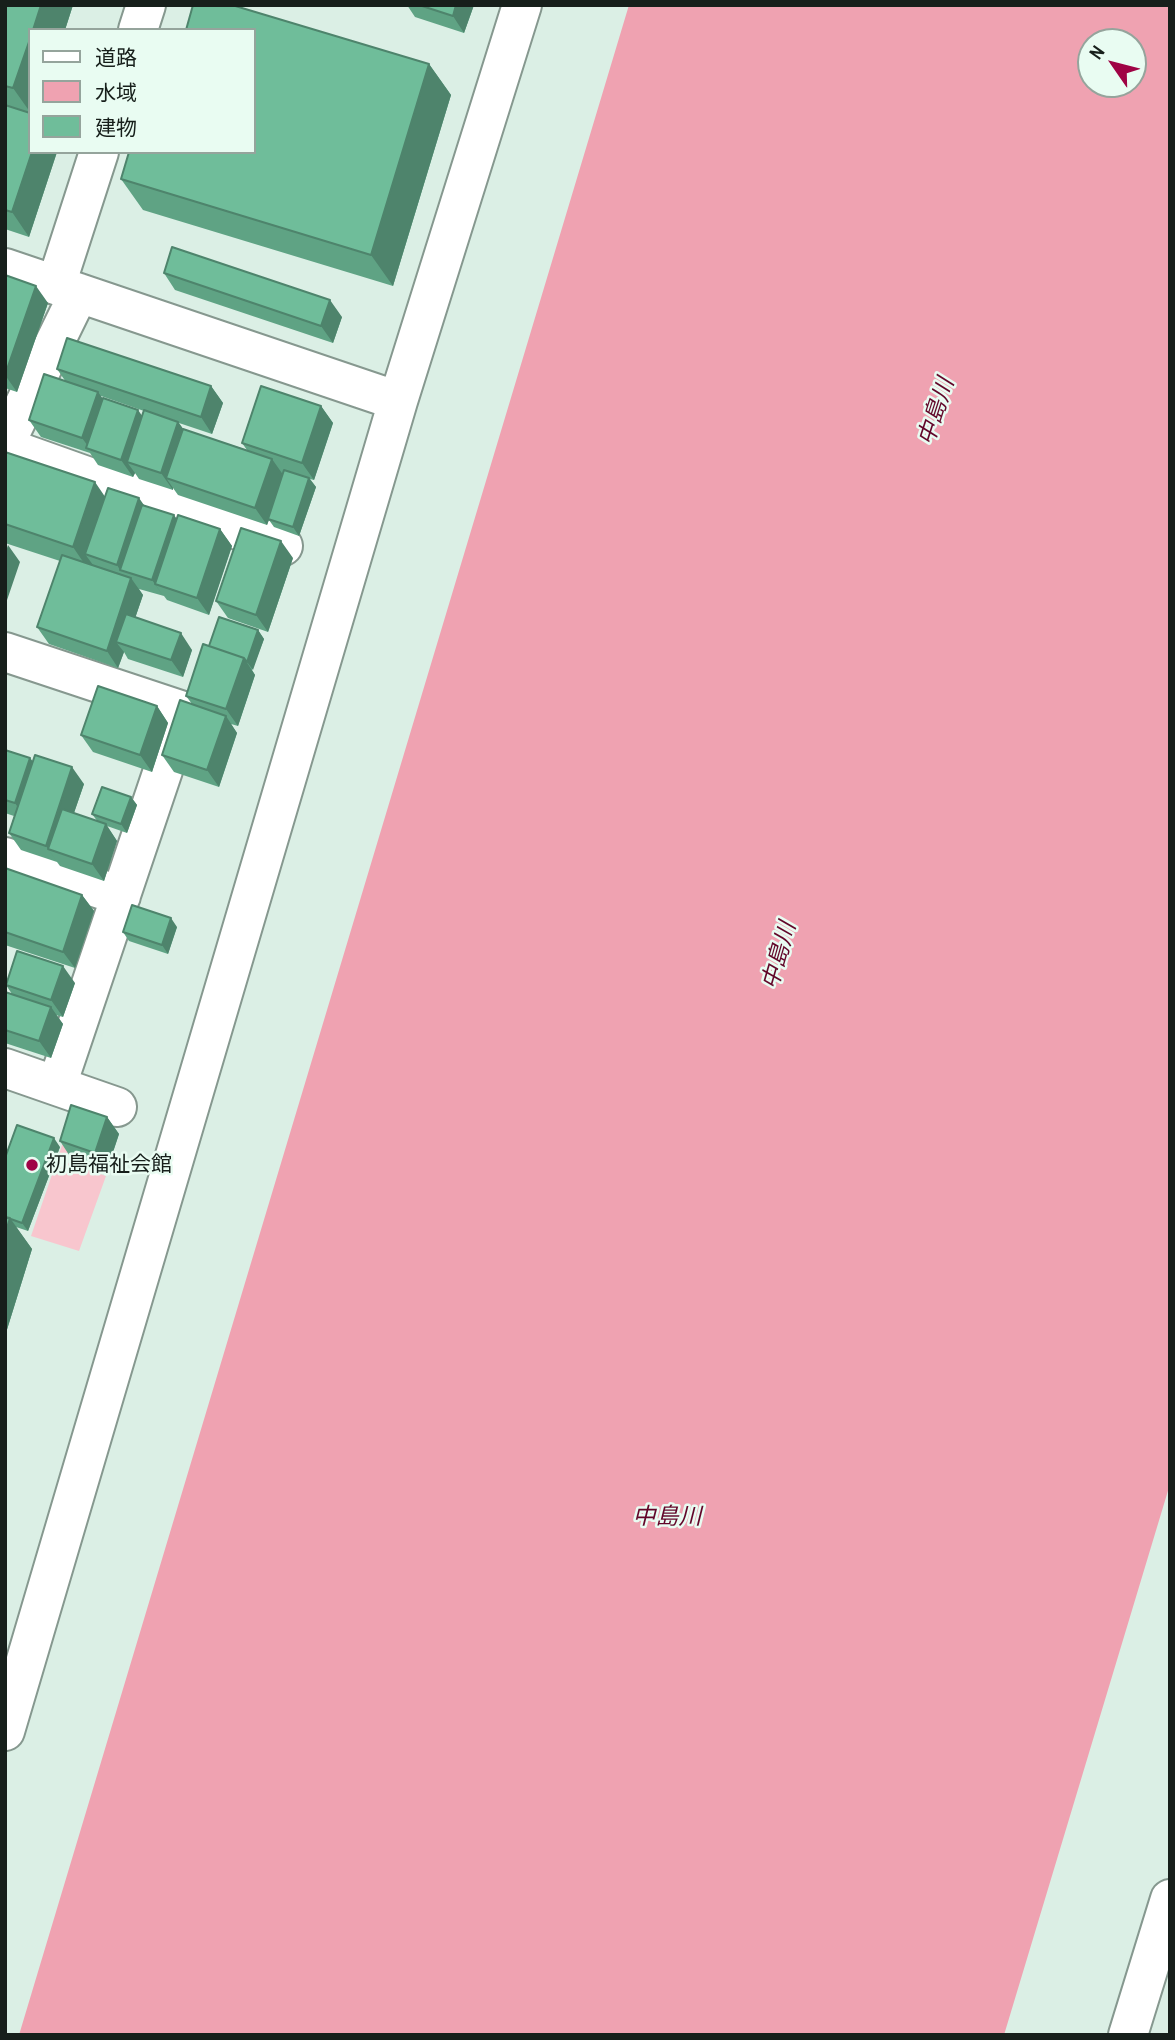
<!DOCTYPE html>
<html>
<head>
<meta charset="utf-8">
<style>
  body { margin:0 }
  #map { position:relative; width:1175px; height:2040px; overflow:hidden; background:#dbefe5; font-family:"Archivo Narrow","Noto Sans JP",sans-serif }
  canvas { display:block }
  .frame { position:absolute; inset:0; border:7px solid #171f1b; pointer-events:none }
  .legend { position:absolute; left:28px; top:28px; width:228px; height:126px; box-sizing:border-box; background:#e9fcf2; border:2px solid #95a49c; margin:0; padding:9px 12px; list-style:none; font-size:21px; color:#171f1b }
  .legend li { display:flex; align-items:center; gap:14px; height:35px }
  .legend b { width:35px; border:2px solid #95a49c }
  .north { position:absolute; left:1077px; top:28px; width:70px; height:70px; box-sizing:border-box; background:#e9fcf2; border:2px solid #95a49c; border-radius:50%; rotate:305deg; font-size:19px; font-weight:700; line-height:28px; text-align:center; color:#171f1b }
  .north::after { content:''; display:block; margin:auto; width:24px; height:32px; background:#9f0345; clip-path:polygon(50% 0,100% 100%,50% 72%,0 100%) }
</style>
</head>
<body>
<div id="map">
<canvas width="1175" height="2040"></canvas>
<div class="frame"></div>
<ul class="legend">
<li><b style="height:9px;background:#fff"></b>道路</li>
<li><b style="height:19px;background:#efa2b1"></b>水域</li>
<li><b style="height:19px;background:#6fbd9a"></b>建物</li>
</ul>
<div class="north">N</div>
</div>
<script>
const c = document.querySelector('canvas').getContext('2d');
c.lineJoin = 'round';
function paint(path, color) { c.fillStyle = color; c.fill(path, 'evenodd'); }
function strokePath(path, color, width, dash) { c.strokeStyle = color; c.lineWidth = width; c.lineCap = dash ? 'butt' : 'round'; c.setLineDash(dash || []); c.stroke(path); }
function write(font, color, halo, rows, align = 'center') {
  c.font = font + ' "Archivo Narrow","Noto Sans JP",sans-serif'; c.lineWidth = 5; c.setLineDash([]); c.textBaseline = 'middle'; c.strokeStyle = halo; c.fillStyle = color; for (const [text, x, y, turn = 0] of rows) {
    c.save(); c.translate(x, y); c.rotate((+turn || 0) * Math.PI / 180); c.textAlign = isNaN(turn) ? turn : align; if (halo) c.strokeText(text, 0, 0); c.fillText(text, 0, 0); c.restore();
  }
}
paint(new Path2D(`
  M71,1119L78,1122L65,1162L106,1176L79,1251L31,1236Z`), '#f8c6ce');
paint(new Path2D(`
  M629,5H1170V1484L1004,2035H19ZM1091,42H1133V84H1091Z`), '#efa2b1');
const minor = new Path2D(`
  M138,30L146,5
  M5,268L398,401
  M56,285L99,152
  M5,444L79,293
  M5,447L283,546
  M5,652L183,711L57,1085
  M5,857L121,896
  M5,1068L117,1107
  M5,1731L398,401L522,5
  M1128,2035L1170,1899`);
strokePath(minor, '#86988f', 42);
strokePath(minor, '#fff', 38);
paint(new Path2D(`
  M5,5H73L65,30H30V152H57L29,237L5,229Z
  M407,5H474L464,33L415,17Z
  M429,64L451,95L393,286L143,210L121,179Z
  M164,273L342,317L333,343L175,290Z
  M5,275L48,303L17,392L5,388Z
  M57,369L211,386L223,403L212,434L179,423L183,429L247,450L242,443L321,406L333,423L314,480L310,479L316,487L299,536L274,527L269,520L267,525L178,495L173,488V490L139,479L135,473L133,477L98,465L90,453L41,437L29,420L66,382ZM101,396L144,411L142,416L102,399Z
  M5,452L105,497L144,505L177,519L220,529L232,546L209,615L167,600L164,596L139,589L143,595L135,618L192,650L183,677L128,659L124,652L118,668L49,644L37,627L60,561L5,543Z
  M293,558L268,632L228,618L216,601Z
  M258,630L264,639L252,670L255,675L238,726L231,724L237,733L219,787L174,772L162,755L192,704L186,696L209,646Z
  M157,706L168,723L152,772L93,752L81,735Z
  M5,750L30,758L33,762L84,784L74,813L98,822L92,814L131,797L137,805L127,833L107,826L117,841L104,881L60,866L57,862L21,850L9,833L14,816L5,813Z
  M5,868L82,895L94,911L75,968L5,945Z
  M177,927L168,954L129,941L123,932Z
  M75,983L63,1017L56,1015L63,1024L51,1058L5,1043V992L12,994L6,985Z
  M107,1117L119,1134L107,1170L71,1158L60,1141Z
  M60,1147L28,1231L16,1227L32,1249L5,1336V1158Z`), '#5fa384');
paint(new Path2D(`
  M41,5H73L65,30H33Z
  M456,5H474L464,33L453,16Z
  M30,39V112L13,88Z
  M429,64L451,95L393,286L371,255Z
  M32,152H57L29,237L12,212Z
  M36,286L48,303L17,392L5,375Z
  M330,300L342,317L333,343L321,326Z
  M211,386L223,403L212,434L201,417Z
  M98,392L110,409L91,450L82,438Z
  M321,406L333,423L314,480L302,463Z
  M138,410L150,427L127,462L135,473L133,477L121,460Z
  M178,422L190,438L166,478L173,488V490L161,473Z
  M272,459L284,476L267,525L255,508Z
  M309,478L316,487L299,536L293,527Z
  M95,482L112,507L85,554L93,565L90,572L73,547Z
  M139,498L151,515L120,570L117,565Z
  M174,515L186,532L155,584L164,597L152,580Z
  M220,529L232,546L209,615L197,598Z
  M281,541L293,558L268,632L256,615Z
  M8,545L20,562L5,606V554Z
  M131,578L143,595L126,645L116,642L124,652L118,668L107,651Z
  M258,630L264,639L253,670L247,662Z
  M181,633L192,650L183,677L171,660Z
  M244,658L255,675L238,726L226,709Z
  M157,706L168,723L152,772L140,755Z
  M226,716L237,733L219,787L207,770Z
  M30,758L42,774L26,820L15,803Z
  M72,767L84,784L60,853L48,849L57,862L46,846Z
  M131,797L137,805L127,833L121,824Z
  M106,824L117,841L104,881L92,864Z
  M82,895L94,911L75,968L63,952Z
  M171,918L177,927L168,954L162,945Z
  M63,966L75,983L63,1017L51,1000Z
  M51,1007L63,1024L51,1058L39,1041Z
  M107,1117L119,1134L107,1170L95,1153Z
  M54,1138L60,1147L28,1231L22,1223Z
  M10,1218L32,1249L5,1336V1234Z`), '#4e846c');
const building = new Path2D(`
  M5,5H41L33,30H30V39L13,88L5,86Z
  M193,5H232L429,64L371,255L121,179L129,152H254V30H186Z
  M419,5H456L453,16Z
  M5,105L30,113V152H32L12,212L5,210Z
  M172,247L330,300L321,326L164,273Z
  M5,275L36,286L5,375Z
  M67,338L211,386L201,417L57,369Z
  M44,374L98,392L82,438L29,420Z
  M261,386L321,406L302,463L242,443Z
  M103,398L138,410L121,460L86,448Z
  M144,410L178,422L161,473L127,462Z
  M183,429L272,459L255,508L166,478Z
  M5,452L95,482L73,547L5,524Z
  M284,470L309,478L293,527L268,519Z
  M108,488L139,498L117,565L85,554Z
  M142,505L174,515L152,580L120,570Z
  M178,515L220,529L197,598L155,584Z
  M241,528L281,541L256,615L216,601Z
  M62,555L131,578L107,651L37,627Z
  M126,614L181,633L171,660L116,642Z
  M219,617L258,630L247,662L244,658L209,646Z
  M203,644L244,658L226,709L186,696Z
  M98,686L157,706L140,755L81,735Z
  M180,700L226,716L207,770L162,755Z
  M5,750L30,758L15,803L5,800Z
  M35,755L72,767L46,846L9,833Z
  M102,787L131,797L121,824L92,814Z
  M62,809L106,824L92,864L48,849Z
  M5,868L82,895L63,952L5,932Z
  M132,905L171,918L162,945L123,932Z
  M17,951L63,966L51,1000L6,985Z
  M5,992L51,1007L39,1041L5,1030Z
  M71,1105L107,1117L95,1153L60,1141Z
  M17,1125L54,1138L22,1223L5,1217V1158Z
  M5,1217L10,1218L5,1234Z`);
paint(building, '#6fbd9a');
strokePath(building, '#4e846c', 2);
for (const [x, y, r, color] of [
  [32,1165,7,"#9f0345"]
]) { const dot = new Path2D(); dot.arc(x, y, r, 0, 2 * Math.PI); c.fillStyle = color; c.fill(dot); strokePath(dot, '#e9fcf2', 2.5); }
write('21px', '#171f1b', '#e9fcf2', [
  ["初島福祉会館",46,1165]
], 'left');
write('italic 23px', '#620629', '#e9fcf2', [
  ["中島川",937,412,-72],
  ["中島川",780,956,-74],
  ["中島川",667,1518]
]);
</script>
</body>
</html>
